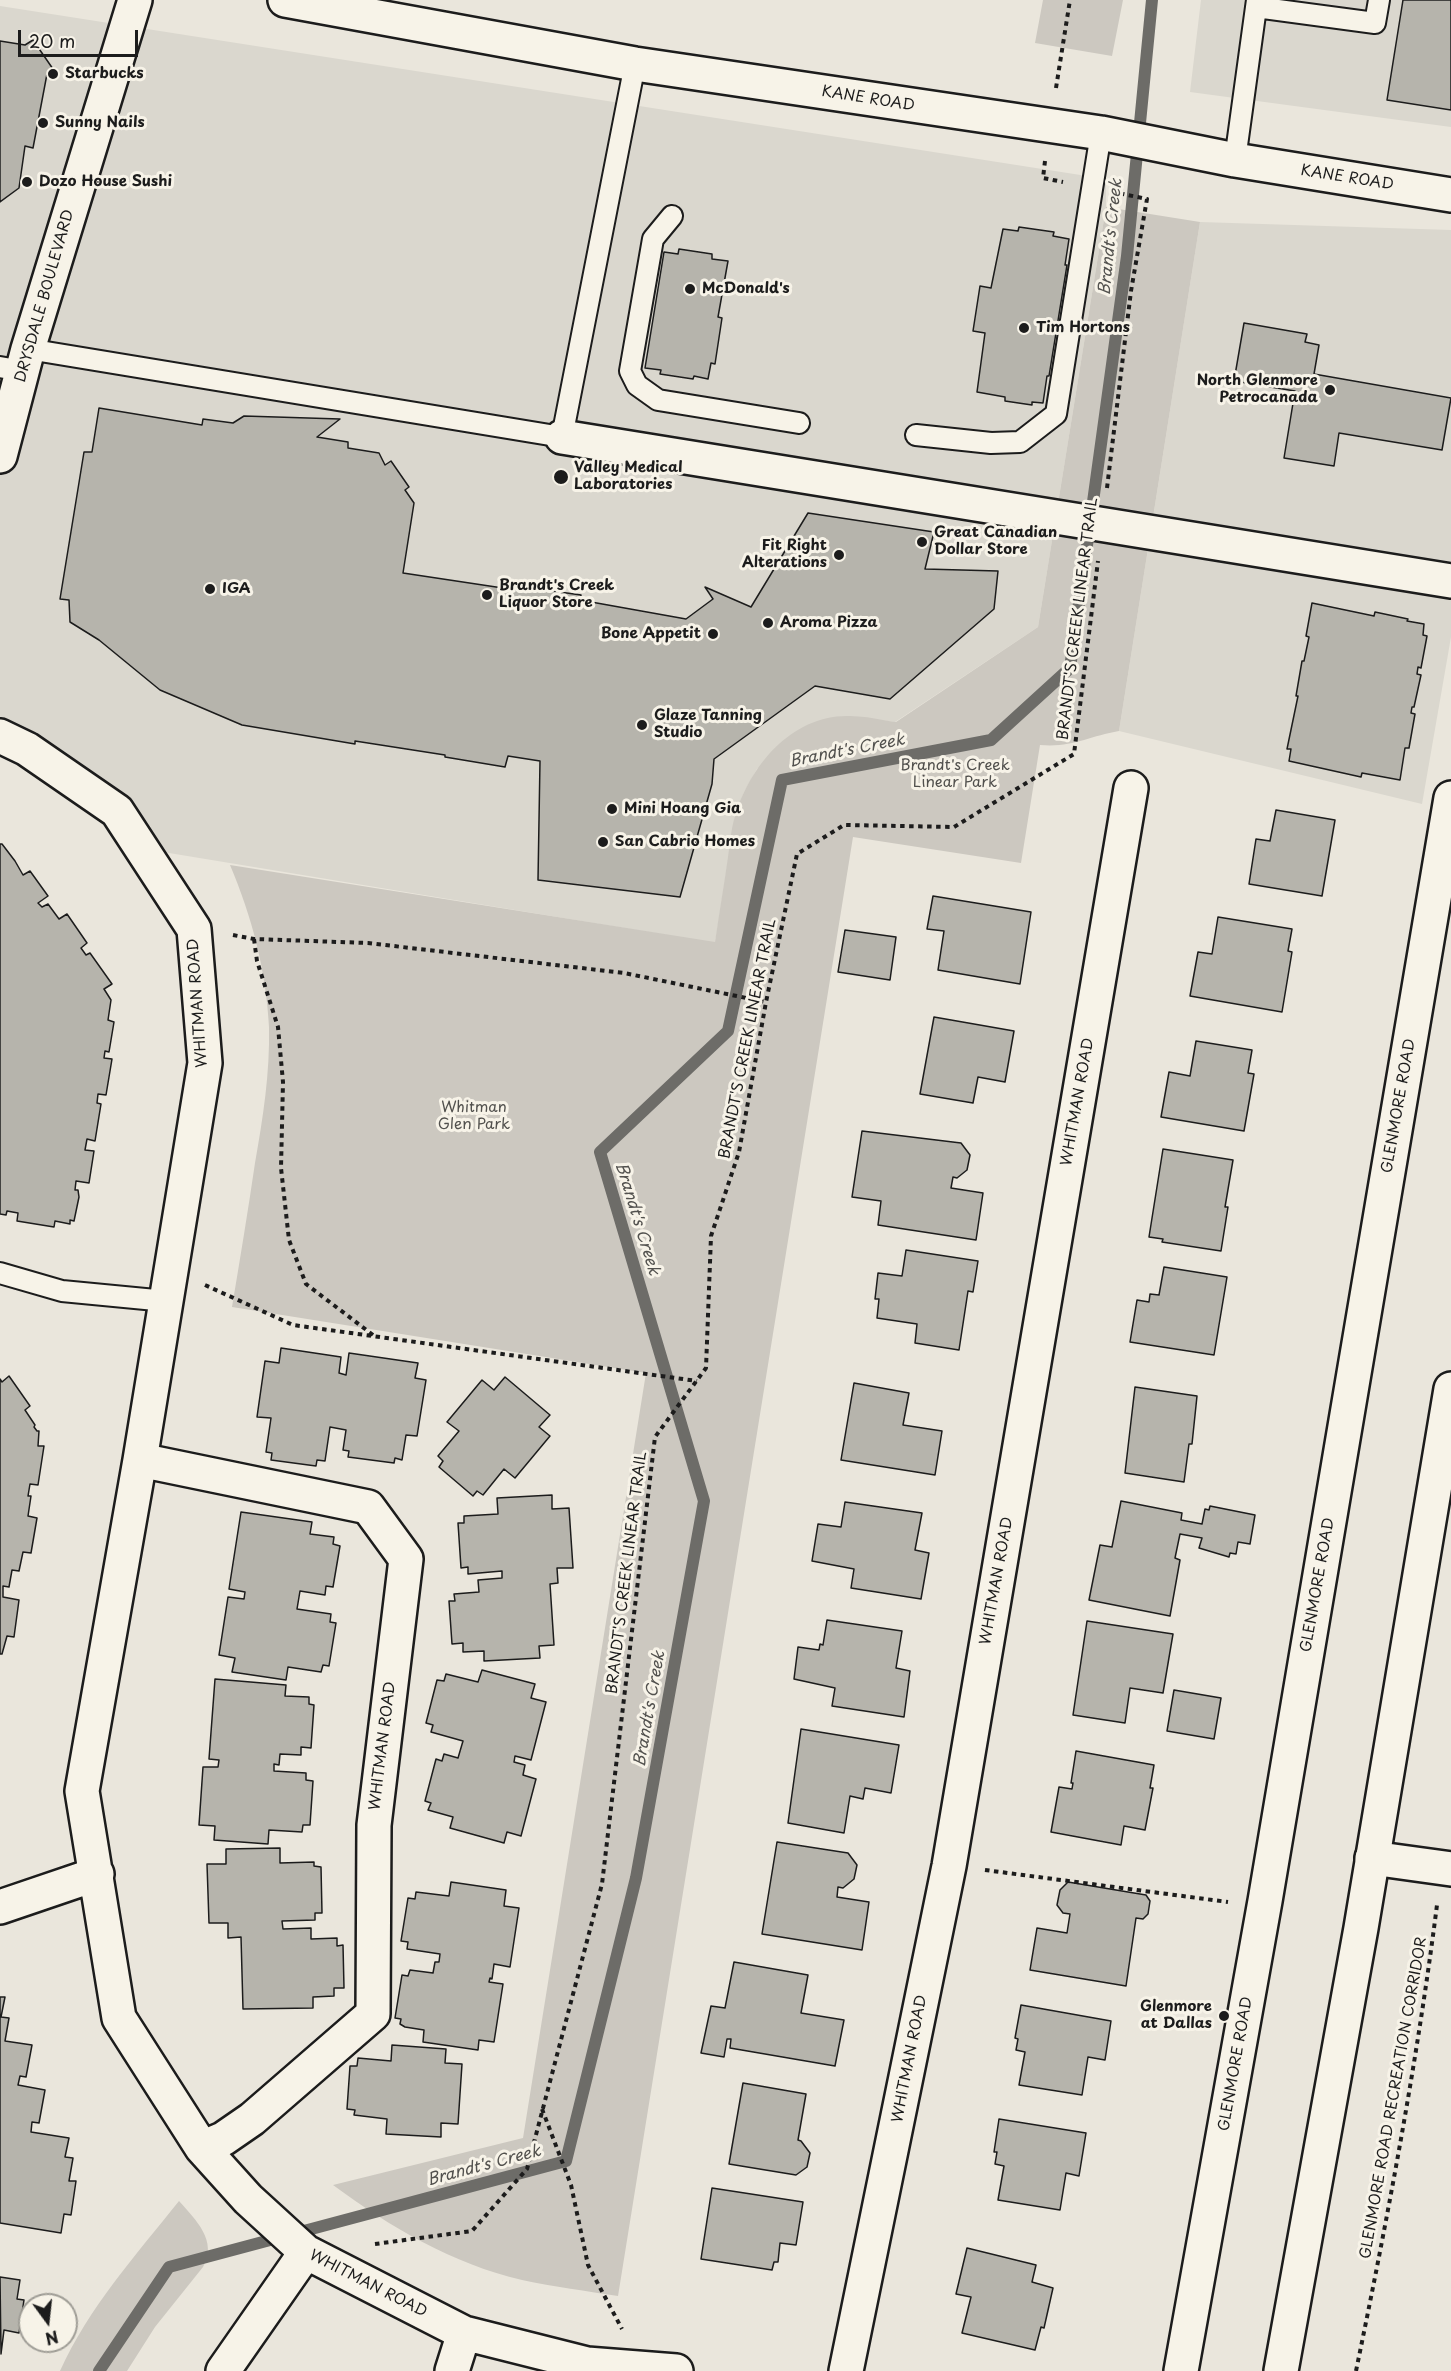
<!DOCTYPE html>
<html>
<head>
<meta charset="utf-8">
<style>
  body { margin:0 }
  #map { position:relative; width:1451px; height:2371px; overflow:hidden; background:#eae6dc; font-family:"Playpen Sans",sans-serif }
  canvas { display:block }
  .north { position:absolute; left:18px; top:2293px; width:60px; height:60px; box-sizing:border-box; background:#f7f3e8; border:2px solid #9f9d96; border-radius:50%; rotate:165deg; font-size:16px; font-weight:700; line-height:24px; text-align:center; color:#1c1c1c }
  .north::after { content:''; display:block; margin:auto; width:21px; height:27px; background:#1c1c1c; clip-path:polygon(50% 0,100% 100%,50% 72%,0 100%) }
  .scale { position:absolute; left:18px; top:30px; width:120px; height:27px; box-sizing:border-box; border:3px solid #1c1c1c; border-top:0; padding-left:8px; font-size:18px; line-height:21px; white-space:nowrap; color:#1c1c1c; -webkit-text-stroke:4px #f7f3e8; paint-order:stroke }
</style>
</head>
<body>
<div id="map">
<canvas width="1451" height="2371"></canvas>
<div class="north">N</div>
<div class="scale">20 m</div>
</div>
<script>
const c = document.querySelector('canvas').getContext('2d');
c.lineJoin = 'round';
function paint(path, color) { c.fillStyle = color; c.fill(path, 'evenodd'); }
function strokePath(path, color, width, dash) { c.strokeStyle = color; c.lineWidth = width; c.lineCap = dash ? 'butt' : 'round'; c.setLineDash(dash || []); c.stroke(path); }
function write(font, color, halo, rows, align = 'center') {
  c.font = font + ' "Playpen Sans",sans-serif'; c.lineWidth = 6; c.setLineDash([]); c.textBaseline = 'middle'; c.strokeStyle = halo; c.fillStyle = color; for (const [text, x, y, turn = 0] of rows) {
    c.save(); c.translate(x, y); c.rotate((+turn || 0) * Math.PI / 180); c.textAlign = isNaN(turn) ? turn : align; if (halo) c.strokeText(text, 0, 0); c.fillText(text, 0, 0); c.restore();
  }
}
paint(new Path2D(`
  M1201,0H1451V127L1190,92Z
  M0,6L1106,179V207L1038,627L895,722L850,716L757,769L744,792L735,817L715,943L163,852L0,722Z
  M1200,222L1451,230V637L1422,804L1119,731Z`), '#dad7ce');
paint(new Path2D(`
  M1043,0H1123L1112,56L1035,43Z
  M1106,207L1200,222L1119,731C1089,736 1072,748 1040,745L1021,863L853,837L618,2296C587,2291 554,2287 522,2280C453,2264 390,2227 333,2185L523,2138L646,1373L232,1307C240,1259 248,1211 255,1163C263,1118 270,1073 269,1027C266,970 252,917 230,865L715,942C719,914 724,885 728,857C730,844 731,829 735,816C750,765 793,714 850,716C865,716 881,720 896,722L1038,627Z
  M179,2201C196,2220 218,2241 203,2267L155,2327L127,2371H60C89,2307 136,2255 179,2201Z`), '#ccc8c0');
strokePath(new Path2D(`
  M99,2371L169,2267L566,2161L636,1878L704,1501L600,1152L728,1031L782,780L991,740L1070,668L1127,256L1152,0`), '#6d6c68', 12);
const building = new Path2D(`
  M1403,0H1451V110L1387,100Z
  M33,40L53,69L47,74L33,148L25,146L19,188L0,202V41L25,45Z
  M1019,227L1054,232L1053,236L1069,239L1065,265H1067L1049,376H1047L1043,403L1032,402V405L1005,401V397L977,392L985,333L973,331L980,286L991,288L1003,229L1018,231Z
  M679,249L712,254V259L728,261L718,317L722,318L715,364L711,363L708,379L694,376L693,379L660,374L661,370L645,368L664,252L678,254Z
  M1244,323L1307,334L1305,342L1319,345L1314,374L1451,398L1442,450L1339,433L1334,466L1284,458L1295,391L1234,381Z
  M99,408L202,425L203,419L233,423L244,416L340,419L317,437L348,442V448L379,453L385,465L391,461L409,487L405,490L414,503L403,573L516,590L517,586L581,595L580,600L686,619L713,599L705,587L751,607L808,513L934,532L925,569L998,571L994,609L890,699L815,686L714,759L712,784L680,897L538,880L540,761L508,756L505,767L445,757V755L355,741V744L242,725L160,690L99,640L70,622L69,600L60,599L84,452H92Z
  M1312,603L1374,616L1375,612L1408,619L1407,621L1424,624L1423,635L1427,636L1421,668L1418,667L1417,674L1421,675L1414,707H1412L1411,713L1415,714L1409,748H1405L1400,780L1362,773L1361,777L1289,761L1291,749H1287L1298,696H1296L1302,661H1304L1309,637L1306,636Z
  M1276,810L1335,820L1322,896L1249,884L1256,839L1270,841Z
  M0,844H2L15,861L23,875L30,871L48,896L38,903L42,907L48,904L59,919L67,914L87,943L81,948L86,955L90,953L112,984L104,989L111,1000L108,1020L114,1022L109,1052L105,1051L104,1058L112,1059L106,1095L98,1094L97,1103L101,1104L95,1141L87,1139L85,1150L94,1151L89,1183L76,1181L75,1190H78L79,1197L74,1221L70,1220V1224L55,1221L54,1227L17,1221L18,1213L7,1211L6,1215L0,1214Z
  M933,896L1031,912L1020,984L938,970L944,931L927,929Z
  M1218,917L1292,929L1288,951L1292,952L1282,1012L1190,996L1198,952L1212,954Z
  M845,930L896,937L890,980L838,972Z
  M934,1017L1014,1031L1005,1082L978,1077L973,1103L920,1094Z
  M1196,1041L1252,1050L1248,1073L1254,1074L1244,1131L1161,1117L1169,1072L1190,1076Z
  M862,1131L961,1143L970,1155L967,1170L957,1178L953,1177L951,1188L983,1193L976,1240L878,1225L881,1201L852,1197Z
  M1163,1149L1233,1160L1225,1207H1228L1221,1251L1162,1242L1163,1239L1149,1237Z
  M906,1250L978,1261L973,1292L968,1291L959,1350L915,1343L917,1324L877,1318L879,1299H875L878,1273L902,1276Z
  M1164,1267L1227,1277L1214,1355L1130,1342L1137,1300L1149,1302L1150,1294L1159,1295Z
  M281,1348L341,1357L339,1373L346,1375L349,1353L418,1363L415,1378L426,1380L417,1436L406,1435L402,1460L395,1458L394,1463L348,1457L349,1451L343,1450L346,1430L330,1427L325,1461L317,1460L316,1466L271,1460L272,1453L266,1452L271,1418L257,1417L265,1361L279,1363Z
  M9,1376L30,1406L25,1410L35,1425L34,1427L37,1431H39L38,1446H44L38,1485L30,1484L28,1496H31L28,1516L37,1518L31,1553L23,1552L19,1571L12,1570L9,1587L3,1586V1597L19,1600L14,1637L7,1636L2,1654H0V1379L2,1382Z
  M505,1377L550,1415L539,1427L550,1436L515,1478L504,1469L483,1495L477,1491L473,1496L439,1467L443,1461L438,1456L459,1431L447,1422L482,1380L494,1390Z
  M854,1383L909,1393L903,1425L942,1431L935,1475L841,1460Z
  M1135,1387L1197,1396L1192,1444H1189L1184,1482L1125,1473Z
  M552,1495V1509L569,1508L573,1568H557L558,1583L550,1584L554,1645L539,1646L540,1658L484,1661V1651L463,1652V1643L452,1644L449,1601H455L454,1594L479,1592L478,1580L502,1578V1571L468,1574V1567L461,1568L458,1523H464V1516L498,1514L497,1498Z
  M1121,1501L1182,1513L1181,1520L1202,1524L1205,1509L1209,1510L1210,1506L1255,1515L1250,1544L1238,1542L1236,1554L1230,1553L1229,1557L1199,1548L1202,1538L1180,1534L1175,1558L1180,1560L1170,1616L1089,1600L1100,1545L1112,1547Z
  M845,1502L922,1513L915,1550L929,1553L921,1599L851,1588L854,1569L812,1561L818,1524L841,1527Z
  M241,1512L312,1522L310,1534L334,1537L333,1544L340,1546L333,1587L326,1586L325,1595L300,1591L297,1609L331,1614L330,1622L336,1623L329,1666L323,1665L321,1672L288,1667L286,1680L232,1672L235,1658L219,1655L228,1597L244,1599L245,1592L229,1589Z
  M827,1620L902,1631L896,1668L910,1671L904,1717L832,1706L835,1688L794,1679L798,1647L819,1650L820,1644L823,1645Z
  M1087,1621L1173,1634L1163,1693L1130,1688L1125,1723L1073,1715Z
  M482,1670L535,1684L531,1698L546,1702L531,1760L515,1756L514,1762L525,1765L523,1775L536,1779L521,1836L507,1832L504,1843L450,1828L453,1817L428,1810L431,1803L425,1801L436,1759L442,1761L444,1754L458,1758L463,1741L431,1732L433,1725L426,1723L437,1680L444,1681L446,1674L478,1682Z
  M215,1679L286,1685L285,1696L309,1697V1704L314,1705L311,1748L301,1747V1755L280,1754L279,1765L274,1764V1771L306,1773V1780L313,1781L310,1825H303L302,1832L269,1830L268,1844L214,1840L215,1826L199,1825L203,1767H218L219,1760L209,1759Z
  M1174,1690L1221,1698L1214,1739L1167,1731Z
  M801,1729L899,1745L891,1793L865,1788L863,1799L850,1796L844,1833L788,1823Z
  M1076,1751L1154,1765L1150,1788H1153L1145,1830L1124,1826L1121,1845L1051,1832L1059,1787L1072,1789L1073,1783H1071Z
  M777,1842L848,1853L857,1865L854,1879L843,1888L838,1887L837,1897L869,1902L862,1950L762,1934Z
  M280,1848V1863L314,1862V1866L321,1867L322,1913H315V1920L282,1921L283,1929L311,1928V1939L337,1938V1946L343,1945L344,1988H334V1996L313,1997V2008L243,2009L241,1937L228,1938V1923H209L207,1864H226V1849Z
  M451,1882L506,1890L504,1906L519,1908L510,1967L494,1964L492,1979L490,1978L489,1982L503,1984L494,2042L479,2040L478,2050L423,2042L424,2030L405,2027L400,2024L401,2019L395,2018L402,1975L408,1976L410,1970L433,1973L435,1962H439L440,1954L407,1949L408,1942L401,1941L408,1898L415,1899L416,1892L449,1896Z
  M1068,1882L1146,1895L1150,1901L1148,1914L1143,1919L1136,1918L1126,1986L1030,1970L1037,1928L1067,1933L1070,1914L1063,1913L1057,1905L1060,1890Z
  M734,1962L808,1975L801,2013L844,2020L835,2066L730,2048L731,2039H727L724,2057L701,2053L711,2006L725,2008Z
  M0,1997H5L1,2017L9,2018L5,2041L32,2045L26,2077L20,2076L18,2085L45,2090L39,2123L32,2122L31,2132L69,2138L65,2157L73,2158L69,2181H76L71,2215L64,2214L61,2233L0,2223Z
  M1021,2005L1111,2021L1105,2060L1088,2057L1082,2095L1019,2085L1025,2052L1016,2050L1018,2039L1015,2038Z
  M392,2045L446,2049L445,2063L462,2064L458,2124L441,2123V2137L386,2134L387,2119L354,2115L355,2110L347,2109L350,2066H357L358,2058L391,2061Z
  M743,2083L806,2094L798,2140L801,2141L810,2153L807,2167L796,2175L729,2164Z
  M999,2119L1086,2133L1079,2176L1066,2173L1060,2210L998,2200L1004,2166L995,2164L997,2152H994Z
  M712,2188L803,2202L796,2245L780,2243L778,2262H774L772,2270L701,2259Z
  M967,2248L1036,2265L1032,2282L1053,2288L1044,2328L1041,2327L1035,2350L962,2333L971,2297L956,2294Z
  M0,2277L20,2280L17,2299L24,2300L19,2333L4,2330L1,2354Z`);
paint(building, '#b6b4ac');
strokePath(building, '#1c1c1c', 1.5);
const lane = new Path2D(`
  M1256,7L1375,23L1379,0
  M1235,160L1257,0
  M672,216L653,239L630,371L637,385L658,400L799,423
  M28,349L562,437L635,64
  M0,367L23,371
  M916,435L991,443L1020,442L1056,414L1101,133
  M0,1273L62,1291L166,1301`);
const street = new Path2D(`
  M562,437L1451,581
  M0,456L28,349L135,0
  M0,736L27,749L117,811L194,929L205,1063L140,1460L82,1791L119,2018L202,2148L248,2199L306,2252L464,2333L587,2364L676,2371
  M140,1460L368,1507L406,1559L374,1825L373,2014L252,2119L223,2139L202,2148
  M1372,1858L1451,1869
  M0,1907L97,1874
  M223,2371L306,2252
  M452,2371L464,2333
  M846,2371L949,1866L1131,788`);
const secondary = new Path2D(`
  M285,0L635,64L1101,133L1235,160L1451,195
  M1181,2371L1265,1901L1451,798
  M1281,2371L1361,1928L1451,1389`);
strokePath(lane, '#1c1c1c', 24);
strokePath(street, '#1c1c1c', 38);
strokePath(secondary, '#1c1c1c', 38);
strokePath(new Path2D(`
  M1056,88L1070,0
  M1045,161L1043,178L1063,182
  M1107,488L1131,291L1147,199L1123,194
  M233,935L254,939L368,943L624,973L766,1002
  M254,939L257,961L278,1027L283,1082L281,1168L289,1240L306,1284L373,1335
  M205,1285L293,1325L697,1381
  M985,1870L1228,1902
  M542,2109L571,2185L588,2265L622,2329
  M375,2244L472,2231L527,2169L602,1884L655,1437L706,1368L711,1236L739,1152L766,1002L797,854L844,825L954,827L1074,754L1098,561
  M1356,2371C1388,2216 1417,2062 1437,1905`), '#1c1c1c', 4, [4.5, 4.5]);
strokePath(lane, '#f7f3e8', 20);
strokePath(street, '#f7f3e8', 33);
strokePath(secondary, '#f7f3e8', 33);
for (const [x, y, r, color] of [
  [53,74,6,"#1c1c1c"],
  [43,123,6,"#1c1c1c"],
  [27,182,6,"#1c1c1c"],
  [690,289,6,"#1c1c1c"],
  [1024,328,6,"#1c1c1c"],
  [1330,390,6,"#1c1c1c"],
  [561,477,8,"#1c1c1c"],
  [922,542,6,"#1c1c1c"],
  [839,555,6,"#1c1c1c"],
  [210,589,6,"#1c1c1c"],
  [487,595,6,"#1c1c1c"],
  [768,623,6,"#1c1c1c"],
  [713,634,6,"#1c1c1c"],
  [642,725,6,"#1c1c1c"],
  [612,809,6,"#1c1c1c"],
  [603,842,6,"#1c1c1c"],
  [1224,2016,6,"#1c1c1c"]
]) { const dot = new Path2D(); dot.arc(x, y, r, 0, 2 * Math.PI); c.fillStyle = color; c.fill(dot); strokePath(dot, '#f7f3e8', 2); }
write('bold 15px', '#1c1c1c', '#f7f3e8', [
  ["Starbucks",65,74],
  ["Sunny Nails",55,123],
  ["Dozo House Sushi",39,182],
  ["McDonald's",702,289],
  ["Tim Hortons",1036,328],
  ["North Glenmore",1318,381,"right"],
  ["Petrocanada",1318,398,"right"],
  ["Valley Medical",574,468],
  ["Laboratories",574,485],
  ["Great Canadian",934,533],
  ["Dollar Store",934,550],
  ["Fit Right",827,546,"right"],
  ["Alterations",827,563,"right"],
  ["Brandt's Creek",499,586],
  ["Liquor Store",499,603],
  ["IGA",222,589],
  ["Aroma Pizza",780,623],
  ["Bone Appetit",701,634,"right"],
  ["Glaze Tanning",654,716],
  ["Studio",654,733],
  ["Mini Hoang Gia",624,809],
  ["San Cabrio Homes",615,842],
  ["Glenmore",1212,2007,"right"],
  ["at Dallas",1212,2024,"right"]
], 'left');
write('15px', '#1c1c1c', '#f7f3e8', [
  ["KANE ROAD",868,99,9],
  ["KANE ROAD",1347,178,9],
  ["DRYSDALE BOULEVARD",45,296,-74],
  ["BRANDT'S CREEK LINEAR TRAIL",1078,619,-83],
  ["WHITMAN ROAD",198,1003,-94],
  ["BRANDT'S CREEK LINEAR TRAIL",748,1039,-79],
  ["WHITMAN ROAD",1078,1102,-80],
  ["GLENMORE ROAD",1399,1106,-80],
  ["BRANDT'S CREEK LINEAR TRAIL",627,1573,-83],
  ["WHITMAN ROAD",997,1581,-80],
  ["GLENMORE ROAD",1318,1585,-80],
  ["WHITMAN ROAD",383,1746,-83],
  ["WHITMAN ROAD",910,2059,-79],
  ["GLENMORE ROAD",1236,2064,-80],
  ["GLENMORE ROAD RECREATION CORRIDOR",1394,2098,-80],
  ["WHITMAN ROAD",368,2284,27]
]);
write('15px', '#51504d', '#f7f3e8', [
  ["Brandt's Creek",955,766],
  ["Linear Park",955,783],
  ["Whitman",474,1108],
  ["Glen Park",474,1125]
]);
write('italic 16px', '#52514e', '#f7f3e8', [
  ["Brandt's Creek",1111,237,-84],
  ["Brandt's Creek",847,751,-11],
  ["Brandt's Creek",637,1219,73],
  ["Brandt's Creek",650,1709,-80],
  ["Brandt's Creek",484,2166,-15]
]);
</script>
</body>
</html>
